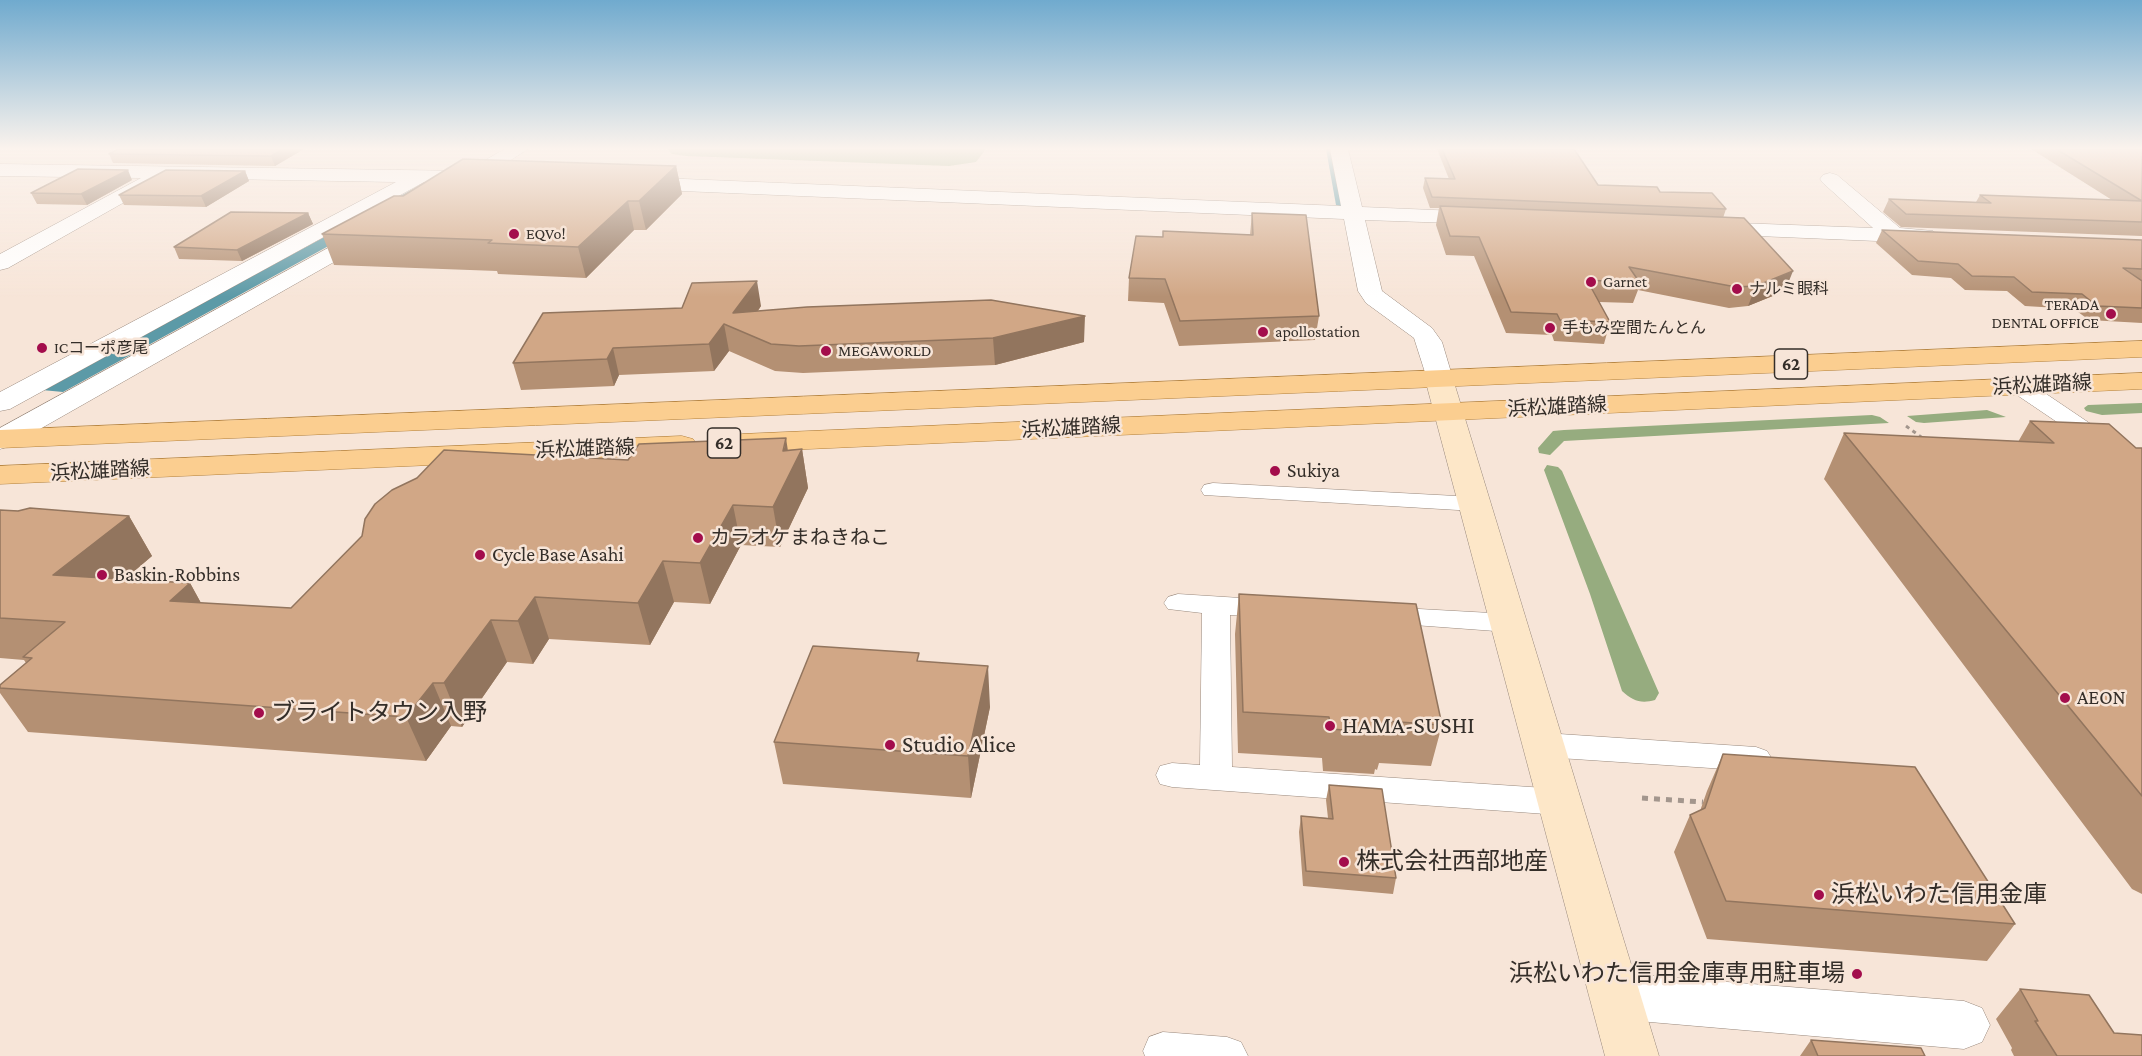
<!DOCTYPE html>
<html>
<head>
<meta charset="utf-8">
<style>
  body { margin:0 }
  canvas { display:block; background:#f7e5d8 }
</style>
</head>
<body>
<canvas width="2142" height="1056"></canvas>
<script>
const c = document.querySelector('canvas').getContext('2d');
c.lineJoin = 'round';
function paint(path, color) { c.fillStyle = color; c.fill(path, 'evenodd'); }
function strokePath(path, color, width, dash) { c.strokeStyle = color; c.lineWidth = width; c.lineCap = dash ? 'butt' : 'round'; c.setLineDash(dash || []); c.stroke(path); }
function write(font, color, halo, rows, align = 'center') {
  c.font = font + ' "Crimson Pro","Noto Sans JP",serif'; c.lineWidth = 5; c.setLineDash([]); c.textBaseline = 'middle'; c.strokeStyle = halo; c.fillStyle = color; for (const [text, x, y, turn = 0] of rows) {
    c.save(); c.translate(x, y); c.rotate((+turn || 0) * Math.PI / 180); c.textAlign = isNaN(turn) ? turn : align; if (halo) c.strokeText(text, 0, 0); c.fillText(text, 0, 0); c.restore();
  }
}
paint(new Path2D(`
  M667,149H986L976,162L949,166L686,156L672,154Z
  M2142,403V413L2102,415L2086,411L2084,408L2088,405Z
  M1987,410L2006,417L1924,423L1916,422L1907,416Z
  M1872,415L1880,417L1889,423L1564,441L1550,455L1539,453L1538,448L1553,431L1564,430Z
  M1547,465L1558,467L1562,471L1659,693L1655,700C1641,704 1633,701 1622,691L1590,594L1544,470Z`), '#96ac7f');
paint(new Path2D(`
  M426,182L443,183L63,392L42,390Z`), '#5c9aa7');
paint(new Path2D(`
  M1326,149H1334L1344,207L1336,205Z`), '#5c9aa7');
const lane = new Path2D(`
  M2019,380L2027,381L2110,437L2113,442L2110,447H2094L2011,391L2008,386L2011,381Z
  M1213,483L1475,497L1484,499L1487,504L1484,509L1475,511L1204,495L1201,490L1204,485Z
  M1178,594L1272,600L1282,603L1286,609L1282,615L1272,618L1230,615L1232,767L1560,789L1572,793L1577,802L1572,811L1560,815L1172,787L1160,784L1156,775L1160,766L1172,763L1200,765L1202,613L1168,609L1164,603L1168,597Z
  M1383,607L1509,614L1519,616L1523,623L1519,630L1509,632L1373,622L1369,616L1373,610Z
  M1544,733L1756,747L1767,751L1772,759L1767,767L1756,771L1544,757L1533,753L1528,745L1533,737Z
  M1163,1032L1227,1037L1241,1042L1248,1056H1145L1143,1051L1149,1037Z`);
const street = new Path2D(`
  M505,149H528L489,174L491,177L488,181L460,188L450,182H424L10,409L0,411V392L396,182L167,178L8,268L0,270V254L141,178L0,176V164L466,171Z
  M1330,149H1348L1362,207L1481,212L1489,213L1492,218L1489,223L1481,224L1365,220L1382,291L1432,328L1442,342L1453,379L1449,385L1439,387L1429,385L1414,338L1366,303L1358,291L1344,219L635,189L628,187L625,183L628,179L635,177L1341,206Z
  M1830,173L1837,175L1900,228L1933,231L1936,236L1933,241L1925,243L1710,234L1702,233L1699,228L1702,223L1710,222L1873,228L1823,183L1820,179L1823,175Z
  M370,225L378,227L381,232L378,237L10,446L0,449V428Z
  M1615,973L1964,1001L1982,1008L1990,1025L1982,1042L1964,1049L1615,1019L1597,1012L1590,996L1597,980Z`);
const secondary = new Path2D(`
  M1439,371L1449,373L1453,379L1659,1056H1605L1425,379L1429,373Z`);
const primary = new Path2D(`
  M2142,341V357L0,448V430Z
  M2142,373V389L742,452L731,449L727,443L731,437L742,434Z
  M682,436L693,439L697,445L693,451L682,454L0,484V466Z`);
strokePath(lane, '#99897d', 1);
strokePath(street, '#99897d', 1);
strokePath(secondary, '#99897d', 1);
strokePath(primary, '#b3813c', 1);
strokePath(new Path2D(`
  M1906,426L1924,439`), '#a3968d', 3, [4, 4]);
strokePath(new Path2D(`
  M1642,798L1703,802`), '#a3968d', 5, [6, 6]);
paint(lane, '#fff');
paint(street, '#fff');
paint(secondary, '#fde7c8');
paint(primary, '#fbce90');
paint(new Path2D(`
  M304,149L275,166L113,163L109,154Z
  M1437,149H1574L1598,185L1660,192L1726,209L1723,218L1785,291L1748,306L1729,308L1638,290L1633,303L1599,302L1610,322L1604,344L1554,341L1552,335L1506,333L1474,256L1446,255L1436,225L1439,208H1430L1423,188L1425,178L1449,179Z
  M2031,149H2142V236L1901,227L1883,212L1889,199L1976,202L1980,195L2112,200Z
  M676,166L682,194L646,230H634L586,278L498,274L497,271L334,265L322,234L403,196Z
  M245,171L249,181L206,207L124,205L119,195Z
  M132,180L87,205L37,204L31,193Z
  M308,213L313,224L242,261L179,259L174,247Z
  M1252,213L1319,316L1315,340L1179,346L1164,303L1128,301L1129,278L1163,237L1250,235Z
  M1882,230L2142,240V323L2089,320L2074,309L2025,306L2007,291L1965,290L1951,278L1912,275L1876,243Z
  M761,306L758,311L1084,342L995,365L803,373L775,371L729,351L714,371L619,375L614,386L521,390L513,363Z
  M2030,421L2136,448H2142V894L2132,889L1824,479L1844,433L2018,442Z
  M802,449L808,488L780,547L741,545L710,604L674,602L650,645L549,639L533,664L507,662L462,727L451,726L426,761L28,732L0,693V685L26,663L24,660L0,658V510L129,516L152,556L124,580L190,583L201,603L291,608L628,460Z
  M1239,594L1442,725L1431,766L1379,763L1377,770L1375,769L1374,774L1323,771L1322,758L1238,753L1235,634Z
  M920,662L990,707L971,798L783,784L774,742Z
  M1723,754L2015,924L1987,961L1707,939L1674,852L1690,815L1700,811L1707,791Z
  M1329,785L1396,878L1393,894L1303,886L1299,832L1301,816L1328,818L1326,800Z
  M2020,989L2114,1033L2142,1056H2014L2011,1050L2012,1048L1996,1019Z
  M1811,1040L1925,1056H1800Z`), '#b49073');
paint(new Path2D(`
  M283,149H304L275,166L271,156Z
  M676,166L682,194L646,230L639,201Z
  M128,170L132,180L87,205L81,194Z
  M245,171L249,181L206,207L201,196Z
  M628,201L634,230L586,278L578,247Z
  M308,213L313,224L242,261L237,250Z
  M1793,271L1785,291L1748,306L1756,286Z
  M757,281L761,306L742,332L733,313Z
  M1085,316L1084,342L995,365L993,338Z
  M724,324L729,351L714,371L709,344Z
  M613,348L619,375L614,386L607,359Z
  M786,438L791,471L802,449L808,488L780,547L773,507Z
  M733,505L741,545L710,604L700,563Z
  M129,516L152,556L80,617L53,575Z
  M663,561L674,602L650,645L638,603Z
  M190,583L213,625L170,601Z
  M535,597L549,639L533,664L518,621Z
  M491,620L507,662L462,727L444,683Z
  M988,666L990,707L971,798L968,756Z
  M433,683L451,726L426,761L406,717Z`), '#92755e');
const building = new Path2D(`
  M118,149H283L271,156L109,154Z
  M1442,149H1574L1598,185L1657,187L1660,192L1712,193L1726,209L1432,197L1425,178L1455,179Z
  M2056,149H2142V222L1906,214L1889,199L1991,203L1980,195L2142,201Z
  M463,159L676,166L639,201H628L578,247L488,243L492,240L322,234L394,196H403Z
  M78,169L128,170L81,194L31,193Z
  M166,170L245,171L201,196L119,195Z
  M1440,206L1744,218L1793,271L1756,286L1736,287L1629,267L1640,283L1587,280L1610,322L1560,320L1557,314L1511,312L1479,237L1450,236Z
  M231,212L308,213L237,250L174,247Z
  M1252,213L1306,215L1319,316L1180,321L1165,279L1129,278L1136,236L1163,237V231L1253,235Z
  M1882,230L2142,240V269L2123,268L2142,281V308L2097,306L2082,294L2032,292L2014,277L1972,276L1958,264L1918,261Z
  M757,281L733,313L807,307L991,300L1085,316L993,338L799,346L771,344L724,324L709,344L613,348L607,359L513,363L543,313L682,308L692,283Z
  M2030,421L2109,424L2136,448H2142V796L1844,433L2054,443Z
  M786,438L783,451L802,449L773,507L733,505L700,563L663,561L638,603L535,597L518,621L491,620L444,683H433L406,717L0,688V685L32,658L23,657L65,622L0,618V510L18,511L30,508L129,516L53,575L190,583L170,601L291,608L362,536L365,519L375,504L392,490L417,478L444,450L628,460L639,444Z
  M1239,594L1416,604L1442,725L1385,721L1387,728H1382L1383,733L1331,729L1329,717L1243,712Z
  M813,646L919,653L917,661L988,666L968,756L774,742Z
  M1723,754L1915,767L2015,924L1726,901L1690,815L1705,808Z
  M1329,785L1382,789L1396,878L1306,871L1301,816L1333,819Z
  M2020,989L2089,995L2114,1033L2142,1035V1056H2057L2035,1021H2038Z
  M1811,1040L1921,1048L1925,1056H1818Z`);
paint(building, '#d1a786');
strokePath(building, '#92755e', 1.5);
const sky = c.createLinearGradient(0, 0, 0, 297);
sky.addColorStop(0, '#70aace');
sky.addColorStop(0.5, '#fbf3ed');
sky.addColorStop(1, '#fbf3ed00');
c.fillStyle = sky;
c.fillRect(0, 0, 2142, 297);
for (const [x, y, r, color] of [
  [514,234,6,"#a30d4c"],
  [1591,282,6,"#a30d4c"],
  [1737,289,6,"#a30d4c"],
  [2111,314,6,"#a30d4c"],
  [1550,328,6,"#a30d4c"],
  [1263,332,6,"#a30d4c"],
  [42,348,6,"#a30d4c"],
  [826,351,6,"#a30d4c"],
  [1275,471,6,"#a30d4c"],
  [698,538,6,"#a30d4c"],
  [480,555,6,"#a30d4c"],
  [102,575,6,"#a30d4c"],
  [2065,698,6,"#a30d4c"],
  [259,713,6,"#a30d4c"],
  [1330,726,6,"#a30d4c"],
  [890,745,6,"#a30d4c"],
  [1344,862,6,"#a30d4c"],
  [1819,895,6,"#a30d4c"],
  [1857,974,6,"#a30d4c"]
]) { const dot = new Path2D(); dot.arc(x, y, r, 0, 2 * Math.PI); c.fillStyle = color; c.fill(dot); strokePath(dot, '#f7e5d8', 2); }
write('16px', '#342e29', '#f7e5d8', [
  ["EQVo!",526,234],
  ["Garnet",1603,282],
  ["ナルミ眼科",1749,289],
  ["TERADA",2099,305,"right"],
  ["DENTAL OFFICE",2099,323,"right"],
  ["手もみ空間たんとん",1562,328],
  ["apollostation",1275,332],
  ["ICコーポ彦尾",54,348],
  ["MEGAWORLD",838,351]
], 'left');
for (const [x, y, w] of [
  [1791,364,33],
  [724,443,33]
]) { const box = new Path2D(); box.roundRect(x - w / 2, y - 15, w, 30, 4.5); c.fillStyle = '#f7e5d8'; c.fill(box); strokePath(box, '#342e29', 1.5); }
write('bold 18px', '#342e29', null, [
  ["62",1791,364],
  ["62",724,443]
]);
write('20px', '#342e29', '#f7e5d8', [
  ["浜松雄踏線",2042,385,-3],
  ["浜松雄踏線",1557,407,-3],
  ["浜松雄踏線",1071,428,-3],
  ["浜松雄踏線",585,449,-2],
  ["浜松雄踏線",100,471,-3]
]);
write('20px', '#342e29', '#f7e5d8', [
  ["Sukiya",1287,471],
  ["カラオケまねきねこ",710,538],
  ["Cycle Base Asahi",492,555],
  ["Baskin-Robbins",114,575],
  ["AEON",2077,698]
], 'left');
write('24px', '#342e29', '#f7e5d8', [
  ["ブライトタウン入野",271,713],
  ["HAMA-SUSHI",1342,726],
  ["Studio Alice",902,745],
  ["株式会社西部地産",1356,862],
  ["浜松いわた信用金庫",1831,895],
  ["浜松いわた信用金庫専用駐車場",1845,974,"right"]
], 'left');
</script>
</body>
</html>
